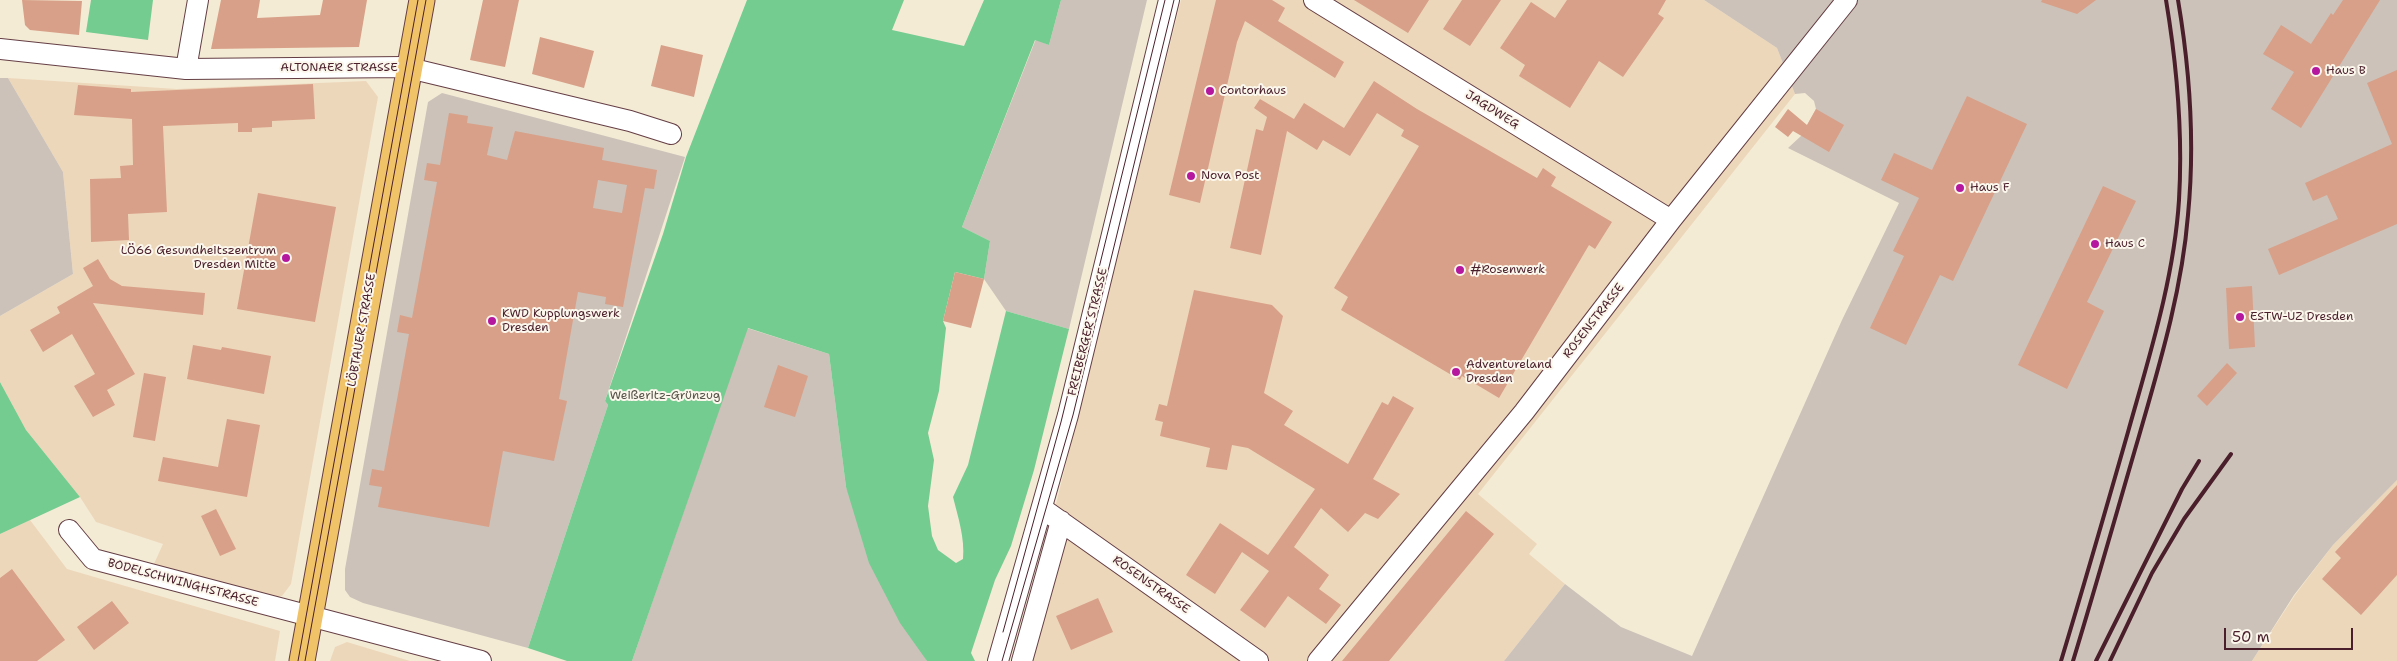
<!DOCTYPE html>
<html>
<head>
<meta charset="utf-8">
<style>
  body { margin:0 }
  #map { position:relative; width:2397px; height:661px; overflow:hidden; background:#f4ebd5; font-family:"Shantell Sans",sans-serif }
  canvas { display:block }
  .scale { position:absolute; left:2224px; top:628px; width:129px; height:22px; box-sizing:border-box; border:2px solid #4a1f2b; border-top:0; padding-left:6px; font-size:15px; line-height:18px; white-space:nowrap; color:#4a1f2b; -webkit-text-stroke:4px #fbf7ec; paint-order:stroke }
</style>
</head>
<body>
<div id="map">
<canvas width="2397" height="661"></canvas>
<div class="scale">50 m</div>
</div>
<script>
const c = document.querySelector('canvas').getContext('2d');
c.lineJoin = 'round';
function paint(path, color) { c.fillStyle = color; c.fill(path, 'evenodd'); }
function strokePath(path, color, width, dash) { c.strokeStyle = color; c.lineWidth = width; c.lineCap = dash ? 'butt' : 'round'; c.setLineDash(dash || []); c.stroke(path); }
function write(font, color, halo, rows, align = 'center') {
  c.font = font + ' "Shantell Sans",sans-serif'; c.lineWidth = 4; c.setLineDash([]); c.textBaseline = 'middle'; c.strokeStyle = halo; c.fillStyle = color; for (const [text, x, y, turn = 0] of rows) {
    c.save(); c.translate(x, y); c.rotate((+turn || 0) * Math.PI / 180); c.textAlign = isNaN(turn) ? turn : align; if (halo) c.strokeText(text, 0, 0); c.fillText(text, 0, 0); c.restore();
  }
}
paint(new Path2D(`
  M1181,0H1704L1777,48L1795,94L1478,494L1537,544L1529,554L1565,584L1504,661H1017Z
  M8,78L177,89L366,81L378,97L291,584L282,596L268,598L153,566L163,544L96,522L80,497L26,430L0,382V316L73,274L63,172Z
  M2397,480V661H2252L2295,595L2333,545Z
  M30,520L67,569L280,631L275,661H0V534Z
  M347,642L410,661H330L335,647Z`), '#edd7bb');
paint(new Path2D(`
  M1061,0H1147L1069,329L1006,311L984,279L990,241L962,227L1036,39L1049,45Z
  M1704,0H2397V480L2333,545L2294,595L2252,661H1504L1565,584L1621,627L1692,656L1842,320L1899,203L1788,148L1801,136L1816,109L1814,101L1805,93L1795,94L1777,48Z
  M0,78H8L63,172L73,274L0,316Z
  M442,93L685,157L605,401L608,405L528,648L363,603L350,597L345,590V569L428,102Z
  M747,328L829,354L846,487L927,661H632Z`), '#ccc2b9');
paint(new Path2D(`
  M91,0H153L148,40L86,32Z
  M747,0H904L892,30L964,46L984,0H1061L1049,45L1035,40L962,227L990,241L984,279L955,272L943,321L946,328L939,391L928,433L934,460L928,506L932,536L938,550L956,563L963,559C965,538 958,517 953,497L968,465L1006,311L1069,329L1034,470L1011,546L995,580L971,653L975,661H927L900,623L869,563L846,487L829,354L748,328L632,661H567L528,648L608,405L605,401L663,234L686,157Z
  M0,382L26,430L80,497L0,534Z`), '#74cc91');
paint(new Path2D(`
  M22,0L82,1L79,35L30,30L25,25Z
  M221,0H260L257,18L320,15L323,0H367L359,47L211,49Z
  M483,0H519L505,67L470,60Z
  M1216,0H1272L1285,8L1278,21L1344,62L1335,78L1245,21L1237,42L1200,203L1169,195Z
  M1354,0H1429L1408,33Z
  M1462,0H1501L1470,46L1443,29Z
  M1567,0H1666L1658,14L1664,18L1623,77L1599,61L1570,108L1519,76L1525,65L1500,48L1531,2L1555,18Z
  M2042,0H2096L2077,14L2041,2Z
  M2343,0H2380L2301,128L2271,109L2294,72L2263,54L2281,25L2311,44L2331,13L2333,15Z
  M540,37L594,51L584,88L532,74Z
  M661,45L703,55L694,97L651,86Z
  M2397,70V224L2279,275L2268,249L2338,219L2327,195L2313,201L2305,183L2392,144L2367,83Z
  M1374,81L1417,109L1537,178L1543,168L1556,177L1551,186L1612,222L1595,249L1589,245L1499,398L1462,376L1460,380L1341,310L1348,297L1334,288L1419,146L1401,136L1404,130L1377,113L1350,156L1323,140L1317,150L1287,131L1261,255L1230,248L1256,129L1263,131L1267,117L1254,108L1260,99L1294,119L1304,103L1344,128Z
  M313,84L315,119L272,121V127L252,128V132H238V123L163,126L167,212L128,214L129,240L91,242L90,179L121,178L120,166L133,165L132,119L74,115L78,85L131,89V92Z
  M1967,96L2027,124L1953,281L1940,275L1906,345L1870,328L1904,256L1893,251L1919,198L1881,180L1894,153L1932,170Z
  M1788,109L1807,125L1816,109L1844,125L1829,152L1793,131L1788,137L1775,127Z
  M449,113L468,116L467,123L493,127L487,155L507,160L515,131L604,148L602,160L657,170L654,189L645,188L623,307L605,304L606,297L578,292L559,399L567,401L554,461L503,451L489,527L378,507L382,487L369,485L372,469L384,471L409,334L397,332L400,315L412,318L437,182L424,180L427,163L440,165ZM598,180L627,185L622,213L593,208Z
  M2103,186L2136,201L2087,302L2104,311L2067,389L2018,365Z
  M258,193L336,207L315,322L237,309Z
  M98,259L110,279L122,286L205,293L203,315L93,303L135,374L107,390L115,405L93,417L74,386L95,374L72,334L43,352L30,330L60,313L57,307L93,286L83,268Z
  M955,272L984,279L971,328L943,321Z
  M2252,286L2255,347L2229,349L2226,288Z
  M1194,290L1272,305L1283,316L1264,393L1293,411L1284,425L1348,464L1382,402L1388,405L1393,396L1414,408L1373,479L1400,494L1378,519L1365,513L1348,532L1321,508L1294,547L1329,575L1319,589L1341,605L1326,624L1288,596L1265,628L1240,610L1269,571L1242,552L1215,594L1186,575L1220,523L1268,555L1315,489L1248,448L1232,445L1227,470L1206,467L1210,448L1160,436L1163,422L1155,420L1159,404L1167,406Z
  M193,345L221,350L222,347L271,356L264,394L187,379Z
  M2227,363L2237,373L2207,406L2197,396Z
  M778,365L808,376L795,417L764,407Z
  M144,373L166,377L155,441L133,437Z
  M227,419L260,425L247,497L158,481L163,457L218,467Z
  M2397,485V575L2361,615L2322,579L2341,558L2335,552Z
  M216,509L236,549L220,556L201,516Z
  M1466,511L1494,534L1389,661H1342Z
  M12,569L65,640L37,661H0V578Z
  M1098,598L1113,632L1071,650L1056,616Z
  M112,601L129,623L94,650L77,627Z`), '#d8a088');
const minor = new Path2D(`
  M1314,0L1671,220
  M0,49L186,69L405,67L630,121L671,134
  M186,69L198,0
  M1043,509L1258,661
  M69,530L93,559L481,661
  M998,661L1068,415L1169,0
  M1022,661L1061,521
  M1318,661L1524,412L1671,220L1847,0`);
const major = new Path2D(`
  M302,661L422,0`);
strokePath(minor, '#643e44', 22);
strokePath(major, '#643e44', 27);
strokePath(minor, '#fff', 20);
strokePath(major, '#f1c369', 25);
strokePath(new Path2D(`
  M1003,632L1061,422L1165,0
  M298,661L418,0
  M305,661L426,0
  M1002,661L1073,415L1174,0`), '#4a1f2b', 1);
strokePath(new Path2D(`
  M2061,661C2084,585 2106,509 2128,432C2149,357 2174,279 2179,200C2183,132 2177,66 2166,0
  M2073,661C2096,586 2117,511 2139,436C2160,363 2182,290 2188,215C2195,143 2190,71 2178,0
  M2096,661L2182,489L2199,461
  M2110,661L2152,573L2184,519L2231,454`), '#4a1f2b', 4);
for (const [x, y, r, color] of [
  [2316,71,5,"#b5179e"],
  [1210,91,5,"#b5179e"],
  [1191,176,5,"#b5179e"],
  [1960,188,5,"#b5179e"],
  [2095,244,5,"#b5179e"],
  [286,258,5,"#b5179e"],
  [1460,270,5,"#b5179e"],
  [2240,317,5,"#b5179e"],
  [492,321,5,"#b5179e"],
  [1456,372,5,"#b5179e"]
]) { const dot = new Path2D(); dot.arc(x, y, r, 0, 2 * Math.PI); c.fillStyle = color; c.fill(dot); strokePath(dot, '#fbf7ec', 2); }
write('12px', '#4a1f2b', '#fbf7ec', [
  ["ALTONAER STRASSE",339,68],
  ["JAGDWEG",1492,110,32],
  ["ROSENSTRASSE",1594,321,-52],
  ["LÖBTAUER STRASSE",362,330,-80],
  ["FREIBERGER STRASSE",1088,332,-76],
  ["BODELSCHWINGHSTRASSE",183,583,15],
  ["ROSENSTRASSE",1151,585,35]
]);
write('12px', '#4a1f2b', '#fbf7ec', [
  ["Haus B",2326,71],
  ["Contorhaus",1220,91],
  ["Nova Post",1201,176],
  ["Haus F",1970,188],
  ["Haus C",2105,244],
  ["LÖ66 Gesundheitszentrum",276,251,"right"],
  ["Dresden Mitte",276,265,"right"],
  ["#Rosenwerk",1470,270],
  ["KWD Kupplungswerk",502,314],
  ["Dresden",502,328],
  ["ESTW-UZ Dresden",2250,317],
  ["Adventureland",1466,365],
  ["Dresden",1466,379]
], 'left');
write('12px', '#57534a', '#fbf7ec', [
  ["Weißeritz-Grünzug",665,396]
]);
</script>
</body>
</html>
